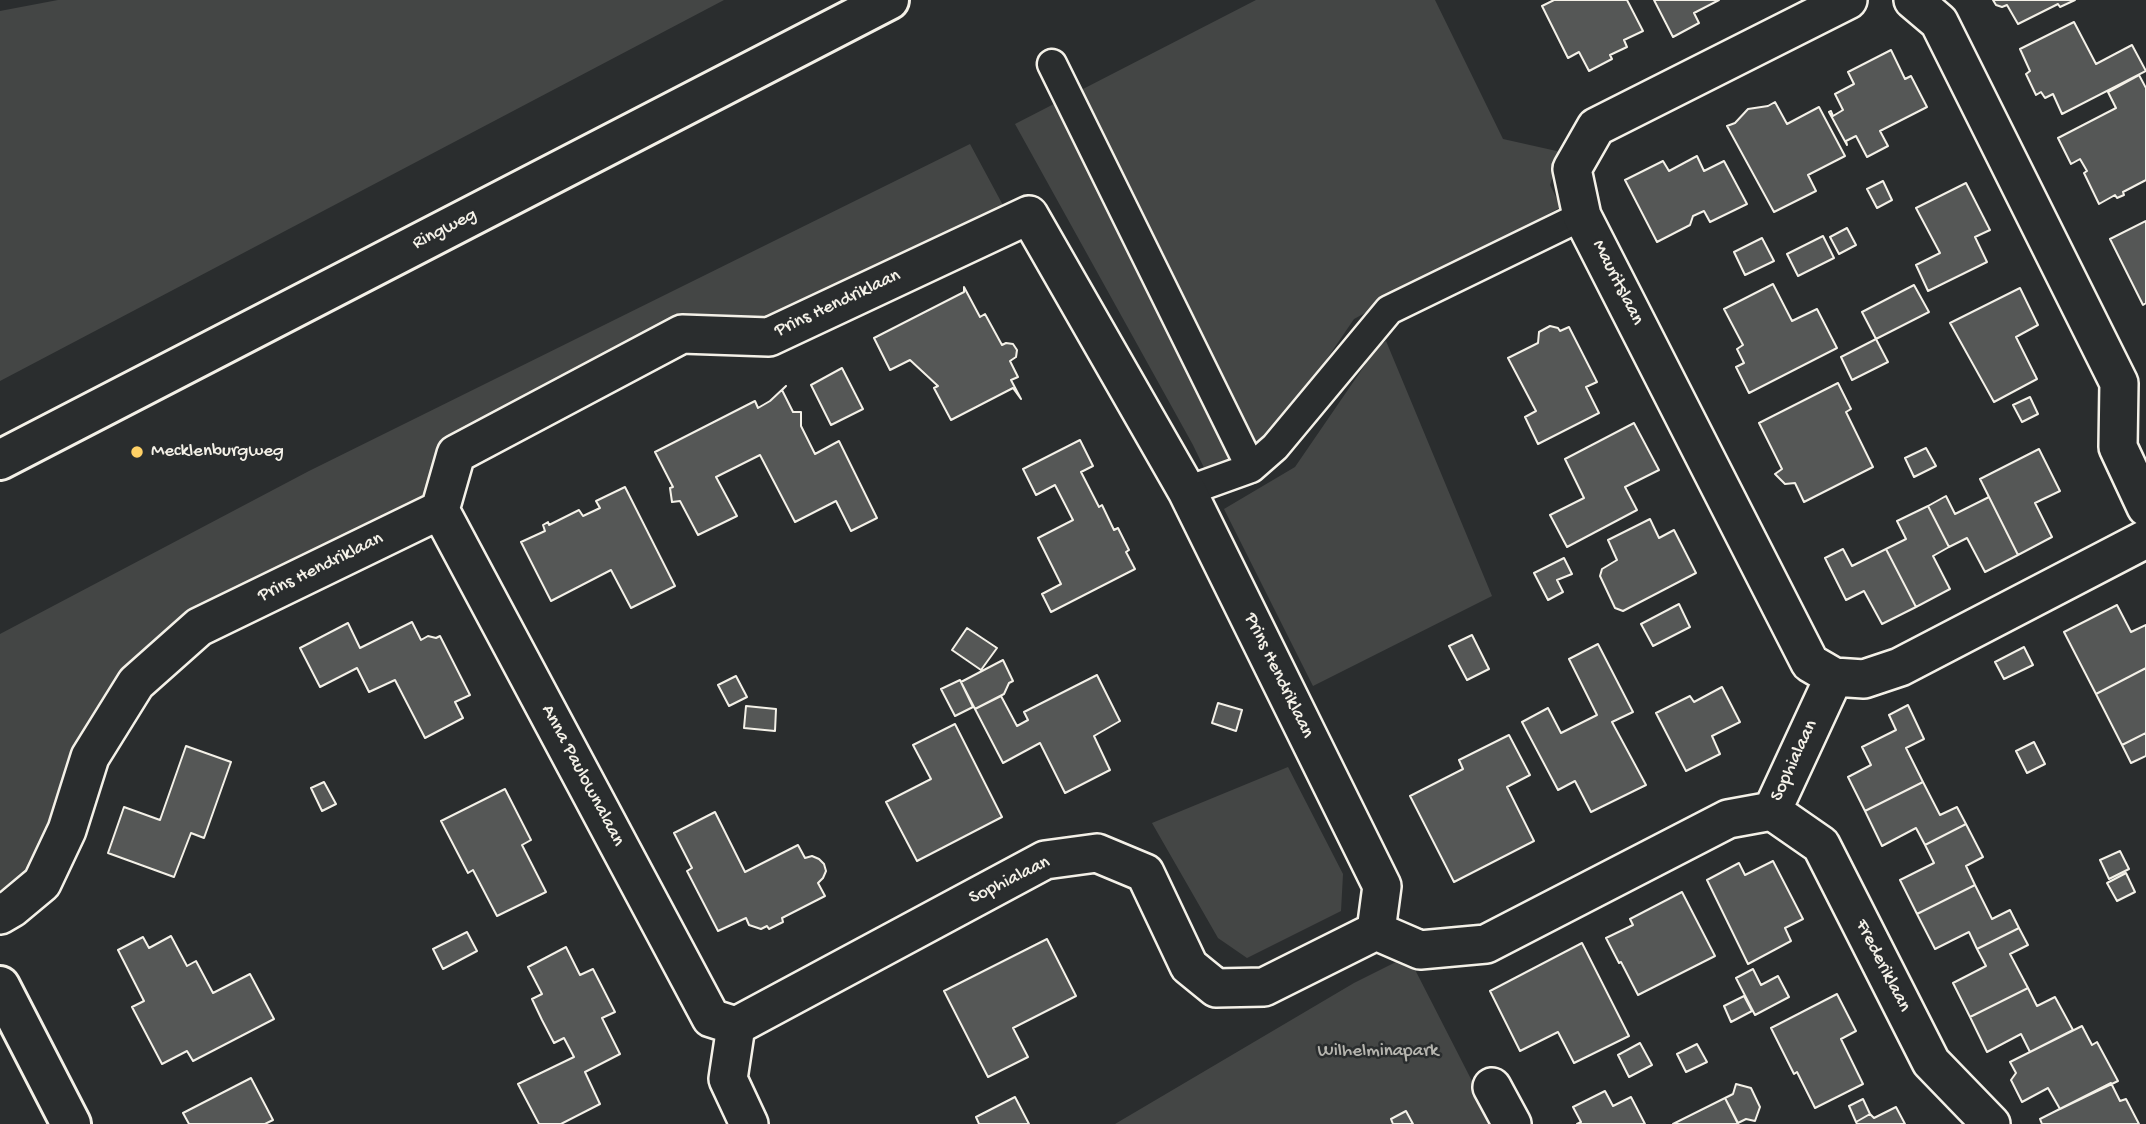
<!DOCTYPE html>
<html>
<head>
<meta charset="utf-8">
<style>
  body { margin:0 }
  canvas { display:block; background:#2a2d2e }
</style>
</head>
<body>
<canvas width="2146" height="1124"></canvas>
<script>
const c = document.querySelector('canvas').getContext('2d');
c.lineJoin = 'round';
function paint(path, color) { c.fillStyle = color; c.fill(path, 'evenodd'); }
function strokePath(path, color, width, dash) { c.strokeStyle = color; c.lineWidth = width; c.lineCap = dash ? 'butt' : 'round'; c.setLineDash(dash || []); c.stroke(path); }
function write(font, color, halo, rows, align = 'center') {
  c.font = font + ' "Gochi Hand",sans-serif'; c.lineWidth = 5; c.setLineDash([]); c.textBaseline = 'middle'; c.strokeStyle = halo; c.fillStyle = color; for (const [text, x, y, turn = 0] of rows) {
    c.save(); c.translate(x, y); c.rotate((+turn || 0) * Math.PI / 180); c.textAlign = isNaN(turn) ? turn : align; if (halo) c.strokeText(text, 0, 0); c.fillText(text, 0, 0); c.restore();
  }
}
paint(new Path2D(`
  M58,0H724L0,381V11Z
  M1256,0H1435L1503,139L1561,152L1550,185L1561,207L1354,319L1271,441L1209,478L1193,445L1015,124Z
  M970,144L1005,209L779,320L678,327L458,442L433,465L421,507L141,664L37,872L0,896V634L309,471Z
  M1386,341L1492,596L1313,686L1224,509L1295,467L1378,346Z
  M1288,767L1343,874L1341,911L1247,958L1218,938L1152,823Z
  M1408,956L1494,1124H1115L1354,983Z`), '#444645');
const building = new Path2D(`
  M1554,0H1627L1643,31L1624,40L1627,47L1610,55L1612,59L1589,71L1579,52L1568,58L1542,6Z
  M1654,0H1719L1694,13L1699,23L1673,37Z
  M1993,0H2075L2060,7L2058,4L2018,24L2007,5L2002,7L1996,5Z
  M2074,22L2096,64L2132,45L2146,71L2062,114L2053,94L2045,98L2041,92L2036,95L2026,74L2030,71L2020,49Z
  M1891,50L1905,79L1911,76L1927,107L1880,131L1888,146L1867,157L1856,136L1846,141L1847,145L1829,112L1831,111L1833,116L1843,110L1835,94L1854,84L1848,72Z
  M2139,75L2146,88V180L2123,192L2124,195L2117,198L2115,195L2099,204L2084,173L2087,171L2080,159L2071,164L2058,138L2116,108L2108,92Z
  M1775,102L1787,124L1819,107L1845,156L1808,175L1816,191L1774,212L1727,126L1735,123L1748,109L1768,106Z
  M1697,156L1704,171L1724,161L1747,204L1710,222L1704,211L1693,216L1690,225L1657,242L1625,180L1663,161L1669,171Z
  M1883,181L1892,200L1877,208L1867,189Z
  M1966,183L1990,230L1975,237L1987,262L1928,291L1916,265L1940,253L1916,208Z
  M2146,221V303L2143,305L2110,239Z
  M1847,228L1856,245L1839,254L1830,237Z
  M1823,236L1834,258L1798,276L1787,254Z
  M1762,238L1774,261L1745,275L1734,252Z
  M1773,284L1792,321L1817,309L1837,348L1749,393L1736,367L1744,363L1737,349L1743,345L1724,309Z
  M1914,285L1929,312L1876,339L1862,312Z
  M964,287L980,317L985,314L1002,345L1006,343L1013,344L1017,350L1016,357L1010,361L1018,377L1011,380L1021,399L1013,388L951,420L934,388L938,386L910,360L890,370L874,338L964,292Z
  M2020,288L2038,325L2016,337L2037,379L1994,402L1950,323Z
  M1550,326L1558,328L1560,331L1569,327L1597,382L1586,387L1599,413L1538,444L1525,417L1536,411L1508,358L1538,343L1539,332Z
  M1876,339L1888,362L1852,380L1841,357Z
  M842,368L863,409L831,425L811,385Z
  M1838,383L1851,409L1846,412L1873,467L1804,502L1795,483L1785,484L1775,474L1782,469L1759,423Z
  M786,386L782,390L793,412H801V426L815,454L839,441L877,518L851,531L836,501L795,522L760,455L716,477L737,516L698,535L680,501L672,502L670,488L673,487L655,452L755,401L758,408L770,401Z
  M2030,397L2038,414L2022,422L2013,405Z
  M1634,423L1659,470L1625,487L1637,510L1567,547L1550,515L1584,498L1565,459Z
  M1080,440L1093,466L1081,472L1099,507L1102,505L1114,530L1118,528L1129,550L1126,552L1135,569L1051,612L1042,594L1061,584L1038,538L1073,520L1055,485L1036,495L1023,469Z
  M1926,448L1936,466L1914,477L1905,458Z
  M2039,449L2060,491L2035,503L2052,537L2018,555L1980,479Z
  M625,487L675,586L631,608L611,570L551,601L521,542L545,531L543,525L548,522L549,525L579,510L583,516L600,508L596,501Z
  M1946,496L1955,514L1989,497L2018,555L1985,572L1967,538L1949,547L1928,506Z
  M1928,506L1949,547L1933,556L1950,589L1916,607L1886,549L1906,539L1897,521Z
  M1650,519L1659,538L1674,530L1696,573L1623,611L1615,608L1600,576L1602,569L1617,560L1608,540Z
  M1843,549L1852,566L1886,549L1916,607L1882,624L1864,591L1846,600L1825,558Z
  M1564,558L1572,574L1557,580L1563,592L1548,600L1534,573Z
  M1679,604L1690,627L1653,646L1641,624Z
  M2117,605L2131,632L2146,625V668L2096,694L2064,632Z
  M412,622L421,640L428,636L436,638L440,636L470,695L455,702L463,718L425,738L395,680L369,692L357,668L320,687L300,648L348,623L360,648Z
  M967,628L997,648L981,670L952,650Z
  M1472,635L1489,669L1467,680L1449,646Z
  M1598,644L1633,712L1612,722L1646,785L1591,812L1575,781L1558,790L1522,722L1548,708L1561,733L1597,715L1569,659Z
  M2024,647L2033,665L2004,679L1995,662Z
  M1003,660L1013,681L1009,683L1004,694L975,709L961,682Z
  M2146,668V733L2122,745L2096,694Z
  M1097,675L1120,721L1094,736L1110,770L1065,793L1040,743L1003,763L975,709L1001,696L1017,726L1028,720L1024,712Z
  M736,676L747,697L729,706L718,685Z
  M960,680L973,707L955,716L941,689Z
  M1722,687L1740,722L1712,736L1720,754L1686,771L1656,713L1690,696L1694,702Z
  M1218,703L1242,710L1236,731L1212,723Z
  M1908,705L1924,739L1906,748L1923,782L1865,811L1848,777L1871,765L1862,747L1896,730L1889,715Z
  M746,706L776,709L775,731L744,728Z
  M955,724L1002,817L917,861L886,802L931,779L913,745Z
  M2146,733V756L2131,763L2122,745Z
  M1509,735L1530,775L1507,787L1534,841L1454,882L1410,796L1463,769L1459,760Z
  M2034,742L2045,764L2027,773L2016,751Z
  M186,746L231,762L204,838L191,833L174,877L108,853L124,807L160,820Z
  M324,782L336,804L322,811L311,788Z
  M1923,782L1940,815L1957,807L1966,824L1925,845L1916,828L1882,846L1865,811Z
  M505,789L531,840L522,845L546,892L497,916L473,870L468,873L441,821Z
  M715,812L745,872L798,845L805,858L812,856L819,859L824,864L826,871L823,878L818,883L825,896L782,918L783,922L769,929L767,926L761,929L749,925L746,918L718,931L687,871L692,868L674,833Z
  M1966,824L1983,857L1966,866L1975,885L1917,914L1900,880L1934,863L1925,845Z
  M2120,851L2129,869L2109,879L2100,860Z
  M1773,861L1803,919L1785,928L1791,941L1748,964L1707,880L1739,863L1745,875Z
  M2126,873L2135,892L2117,901L2107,883Z
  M1975,885L1992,919L2010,910L2019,928L1977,949L1969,932L1935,949L1917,914Z
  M1682,892L1715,956L1638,995L1621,962L1619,963L1606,938L1633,925L1630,919Z
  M2019,928L2028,945L2010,954L2028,988L1970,1017L1953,983L1986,966L1977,949Z
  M467,932L477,951L443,969L433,949Z
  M171,936L187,966L196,961L213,993L250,974L274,1019L193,1061L187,1051L162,1064L132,1007L144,1001L118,950L143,937L149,948Z
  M1047,939L1076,996L1013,1028L1028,1057L988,1077L944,991Z
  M1582,943L1629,1036L1574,1063L1558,1032L1520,1051L1490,991Z
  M566,947L580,975L593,969L615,1012L602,1018L620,1054L585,1072L600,1104L561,1124H539L518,1084L574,1057L564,1038L554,1043L542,1020L532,999L542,994L528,967Z
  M1753,969L1761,985L1778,976L1789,997L1755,1015L1736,978Z
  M2028,988L2037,1006L2055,997L2073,1030L2030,1052L2021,1034L1987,1052L1970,1017Z
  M1837,994L1856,1031L1841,1039L1863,1084L1815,1108L1797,1072L1794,1074L1771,1028Z
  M1744,996L1752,1011L1731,1022L1724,1006Z
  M2082,1026L2092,1045L2097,1042L2118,1081L2060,1109L2048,1088L2022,1102L2011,1080L2016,1073L2010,1062Z
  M1640,1043L1652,1065L1629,1077L1618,1055Z
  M1697,1044L1707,1062L1686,1072L1677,1054Z
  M251,1078L273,1120L265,1124H189L183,1113Z
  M2111,1083L2120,1101L2126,1099L2139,1124H2042L2040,1119Z
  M1736,1084L1751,1088L1760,1107L1755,1121L1746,1119L1738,1123L1725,1098L1733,1094Z
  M1605,1091L1613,1106L1631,1097L1645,1124H1577L1581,1122L1573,1107Z
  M1015,1097L1029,1124H979L976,1117Z
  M1725,1098L1738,1124H1673Z
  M1863,1099L1870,1114L1856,1122L1849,1106Z
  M1896,1107L1905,1124H1857L1856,1122L1870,1114L1874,1118Z
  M1406,1111L1413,1124H1393L1391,1119Z`);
paint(building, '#555756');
strokePath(building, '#f4f1e8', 2);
const pedestrian = new Path2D(`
  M1052,64L1251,468
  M1187,491L1251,468L1275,447L1389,310L1582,216`);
const minor = new Path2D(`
  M1913,0L1939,22L2119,383L2118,447L2146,507
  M440,510L711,1018L736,1026
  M1834,677L1810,663L1582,216L1572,169L1596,127L1848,0
  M1772,811L1821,845L1931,1062L1991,1124
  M0,915L12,908L42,883L67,830L90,757L136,683L199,627L440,510L456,454L682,334L769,337L1029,215L1187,491L1382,886L1376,931L1420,950L1486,944L1728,819L1772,811L1834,677L1864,679L1900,667L2146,539
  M1492,1087L1512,1124
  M749,1124L728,1079L736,1026L1045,860L1097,853L1145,873L1189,966L1216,988L1264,987L1376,931`);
const tertiary = new Path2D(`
  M0,986L71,1124`);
const secondary = new Path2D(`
  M0,460L889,0`);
strokePath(pedestrian, '#f4f1e8', 33);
strokePath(minor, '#f4f1e8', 42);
strokePath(tertiary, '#f4f1e8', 44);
strokePath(secondary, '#f4f1e8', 44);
strokePath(pedestrian, '#2a2d2e', 28);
strokePath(minor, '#2a2d2e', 37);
strokePath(tertiary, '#2a2d2e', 38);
strokePath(secondary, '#2a2d2e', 38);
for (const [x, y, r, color] of [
  [137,452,7,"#ffd166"]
]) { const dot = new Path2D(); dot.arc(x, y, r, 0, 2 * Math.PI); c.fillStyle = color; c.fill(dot); strokePath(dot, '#2a2d2e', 2.5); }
write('19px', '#f4f1e8', '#2a2d2e', [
  ["Ringweg",445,230,-27],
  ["Mauritslaan",1617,283,63],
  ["Prins Hendriklaan",838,304,-25],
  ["Prins Hendriklaan",321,568,-26],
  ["Prins Hendriklaan",1278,676,64],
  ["Sophialaan",1795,761,-65],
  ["Anna Paulownalaan",582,776,62],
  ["Sophialaan",1010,881,-26],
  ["Frederiklaan",1882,966,63]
]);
write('19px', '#f4f1e8', '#2a2d2e', [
  ["Mecklenburgweg",151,452]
], 'left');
write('19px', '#b6b5af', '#2a2d2e', [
  ["Wilhelminapark",1378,1052]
]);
</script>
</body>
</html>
